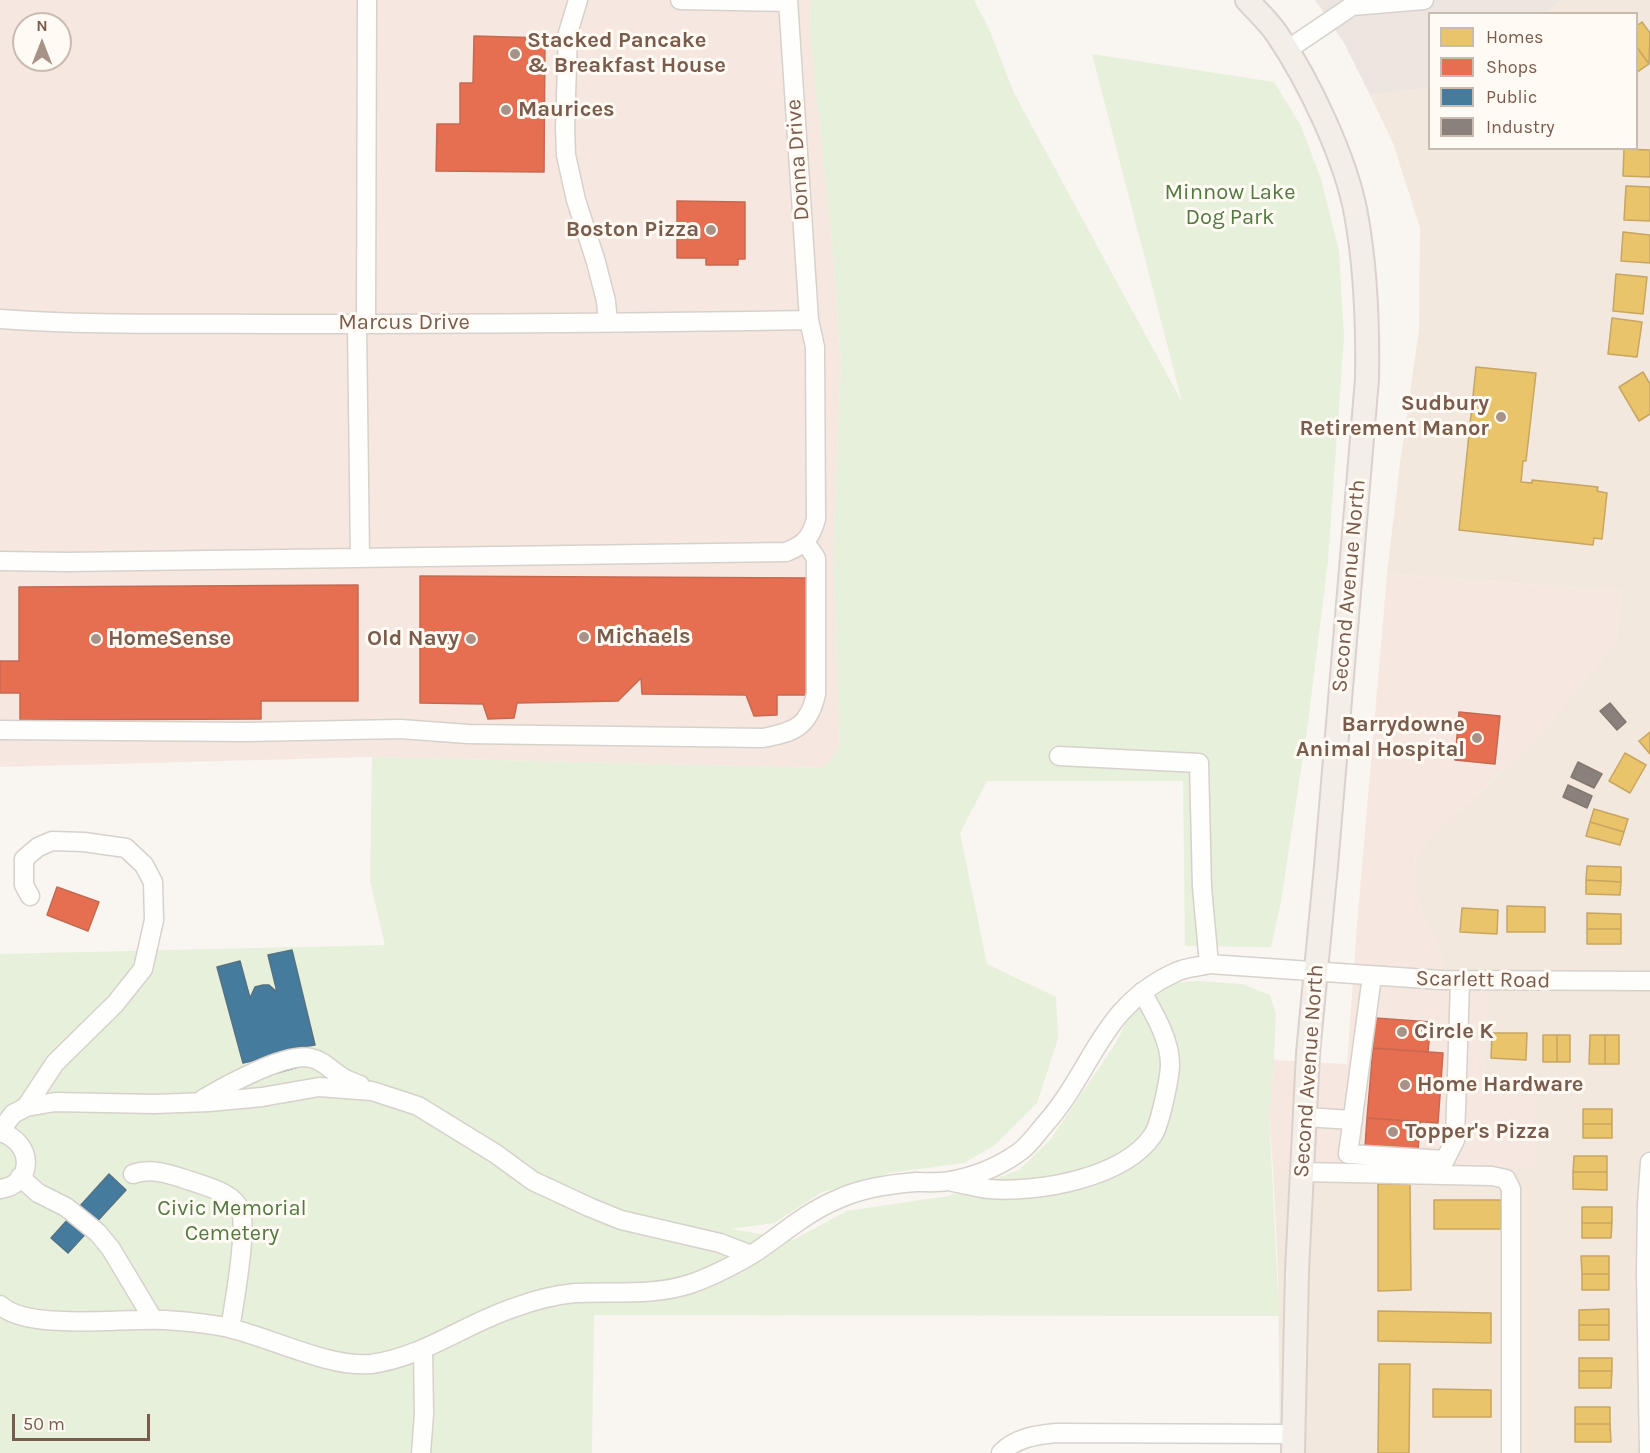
<!DOCTYPE html>
<html>
<head>
<meta charset="utf-8">
<style>
  body { margin:0 }
  #map { position:relative; width:1650px; height:1453px; overflow:hidden; background:#f9f5f0; font-family:Karla,sans-serif }
  canvas { display:block }
  .legend { position:absolute; left:1428px; top:12px; width:210px; height:138px; box-sizing:border-box; background:#fffaf3; border:2px solid #cabbb1; margin:0; padding:8px 10px; list-style:none; font-size:18px; color:#7a5c4d }
  .legend li { display:flex; align-items:center; gap:12px; height:30px }
  .legend b { width:30px; border:2px solid #cabbb1 }
  .north { position:absolute; left:12px; top:12px; width:60px; height:60px; box-sizing:border-box; background:#fffaf3; border:2px solid #cabbb1; border-radius:50%; rotate:0deg; font-size:16px; font-weight:700; line-height:24px; text-align:center; color:#7a5c4d }
  .north::after { content:''; display:block; margin:auto; width:21px; height:27px; background:#a69286; clip-path:polygon(50% 0,100% 100%,50% 72%,0 100%) }
  .scale { position:absolute; left:12px; top:1414px; width:138px; height:27px; box-sizing:border-box; border:3px solid #7a5c4d; border-top:0; padding-left:8px; font-size:18px; line-height:21px; white-space:nowrap; color:#7a5c4d; -webkit-text-stroke:4px #fffaf3; paint-order:stroke }
</style>
</head>
<body>
<div id="map">
<canvas width="1650" height="1453"></canvas>
<ul class="legend">
<li><b style="height:16px;background:#e9c46a"></b>Homes</li>
<li><b style="height:16px;background:#e76f51"></b>Shops</li>
<li><b style="height:16px;background:#457b9d"></b>Public</li>
<li><b style="height:16px;background:#8a817c"></b>Industry</li>
</ul>
<div class="north">N</div>
<div class="scale">50 m</div>
</div>
<script>
const c = document.querySelector('canvas').getContext('2d');
c.lineJoin = 'round';
function paint(path, color) { c.fillStyle = color; c.fill(path, 'evenodd'); }
function strokePath(path, color, width, dash) { c.strokeStyle = color; c.lineWidth = width; c.lineCap = dash ? 'butt' : 'round'; c.setLineDash(dash || []); c.stroke(path); }
function write(font, color, halo, rows, align = 'center') {
  c.font = font + ' Karla,sans-serif'; c.lineWidth = 6; c.setLineDash([]); c.textBaseline = 'middle'; c.strokeStyle = halo; c.fillStyle = color; for (const [text, x, y, turn = 0] of rows) {
    c.save(); c.translate(x, y); c.rotate((+turn || 0) * Math.PI / 180); c.textAlign = isNaN(turn) ? turn : align; if (halo) c.strokeText(text, 0, 0); c.fillText(text, 0, 0); c.restore();
  }
}
paint(new Path2D(`
  M1561,0H1650V1453H1280L1278,1271L1273,1167L1535,1166L1484,1096L1487,980L1450,979L1414,891L1416,855L1431,836L1531,745L1616,642L1622,591L1387,574L1400,463L1419,330L1420,228L1393,143L1370,95L1429,88L1430,148H1636V14L1547,13Z`), '#f2e8de');
paint(new Path2D(`
  M0,0H811L810,35L832,240L841,363L833,553L840,747L824,768L372,757L0,767ZM24,24H60V60H24Z
  M1387,574L1622,591L1616,642L1531,745L1431,836L1416,855L1414,891L1450,979L1487,980L1484,1095L1534,1098L1535,1167H1273L1269,1114L1274,1060L1347,1064L1357,924Z`), '#f6e8e1');
paint(new Path2D(`
  M1315,0H1561L1547,13L1430,14L1429,88L1370,95L1344,43Z`), '#ede5e0');
paint(new Path2D(`
  M811,0H974L989,29L1014,93L1182,402L1092,54L1274,82L1301,126L1321,179L1339,251L1344,337L1328,560L1308,723L1281,902L1271,947L1185,946L1183,781H987L960,833L987,964L1056,997L1058,1039L1037,1103L995,1145L964,1163L889,1173L822,1192L774,1223L731,1229L793,1240L847,1211L948,1196L1019,1170L1051,1139L1115,1044L1131,1014L1174,983L1198,981L1242,984L1270,995L1276,1014L1274,1060L1269,1114L1279,1316L594,1315L592,1453H0V954L385,945L370,881L372,757L824,768L840,747L833,553L841,363L832,240L810,35Z`), '#e7f0db');
const homes = new Path2D(`
  M1642,22L1650,33L1649,64L1636,46V26Z
  M1636,46L1649,64L1636,73Z
  M1624,149L1650,150V177L1623,176Z
  M1626,186L1650,187V221L1624,220Z
  M1623,232L1650,235V263L1621,261Z
  M1616,274L1647,277L1643,314L1613,311Z
  M1612,318L1642,322L1637,357L1608,354Z
  M1476,367L1536,373L1526,461H1523L1521,482L1532,483V480L1598,487L1597,491L1607,493L1602,539L1594,538L1593,545L1459,530Z
  M1643,372L1650,384V414L1639,421L1619,387Z
  M1650,732V754L1639,741Z
  M1625,753L1646,765L1630,793L1609,781Z
  M1594,809L1628,819L1624,832L1590,822Z
  M1590,822L1624,832L1620,845L1586,836Z
  M1587,866L1621,867V882L1586,880Z
  M1586,880L1621,882L1620,895L1586,894Z
  M1507,906L1545,907V932H1507Z
  M1462,908L1498,910L1497,934L1460,932Z
  M1587,913L1621,914V929H1587Z
  M1587,929H1621V944H1587Z
  M1492,1033H1527L1526,1060L1491,1058Z
  M1543,1035H1557V1062H1543Z
  M1557,1035H1570V1062H1557Z
  M1590,1035H1605V1064H1589Z
  M1605,1035H1619V1064H1605Z
  M1583,1109H1612V1124H1583Z
  M1583,1124H1612V1138H1583Z
  M1574,1156H1607V1172H1573Z
  M1573,1172H1607V1190L1573,1189Z
  M1378,1184H1410L1411,1290L1378,1291Z
  M1434,1200H1501V1229H1434Z
  M1582,1207H1612V1223H1582Z
  M1582,1223H1612L1611,1238H1582Z
  M1581,1256H1609V1274H1582Z
  M1582,1274H1609V1290H1582Z
  M1609,1309V1325H1579V1310Z
  M1378,1311L1491,1313V1343L1378,1341Z
  M1579,1325H1609V1340H1579Z
  M1579,1358H1612V1371H1579Z
  M1379,1364H1410L1409,1453H1378Z
  M1579,1371H1612L1611,1388H1579Z
  M1433,1389L1491,1390V1417H1433Z
  M1575,1407H1610V1424H1575Z
  M1575,1424H1610L1611,1442H1575Z`);
paint(homes, '#e9c46a');
strokePath(homes, '#c8a561', 1.5);
const shops = new Path2D(`
  M474,36L545,38L544,172L436,171L437,124H460V83H473Z
  M677,201L745,202V259H738V265H706V258H677Z
  M420,576L808,578V695H777V715L754,716L746,695L642,694L641,678L618,701L517,703L514,718L488,719L483,704L420,703Z
  M358,585V701H261V719L20,720V693H0V661H19V587Z
  M1459,712L1500,716L1495,764L1455,760Z
  M57,887L99,902L88,931L47,915Z
  M1375,1018L1431,1022L1428,1052L1373,1048Z
  M1373,1048L1443,1053L1438,1123L1367,1118Z
  M1367,1118L1420,1122L1418,1151L1365,1147Z`);
paint(shops, '#e76f51');
strokePath(shops, '#c66950', 1.5);
const public = new Path2D(`
  M292,950L315,1045L294,1048L298,1067L270,1075L265,1058L243,1063L217,967L240,961L250,998L255,987L263,985H269L277,992L268,955Z
  M109,1174L126,1190L68,1253L51,1238Z`);
paint(public, '#457b9d');
strokePath(public, '#557285', 1.5);
const industry = new Path2D(`
  M1610,703L1626,722L1617,730L1600,711Z
  M1578,762L1602,774L1594,788L1571,777Z
  M1568,785L1592,796L1587,808L1563,797Z`);
paint(industry, '#8a817c');
strokePath(industry, '#85766e', 1.5);
const minor = new Path2D(`
  M578,0L568,33L565,128L566,155L576,200L596,262L606,301L608,323
  M680,0L788,2
  M1287,50L1352,6L1424,0
  M0,319C95,326 191,323 286,324C460,324 634,323 809,320
  M357,324L360,558
  M366,324L367,0
  M0,561L67,562L786,552C804,545 811,538 816,519L815,347L809,320L788,0
  M0,730L246,732L400,729L468,734L763,738C794,732 809,727 816,694V558L805,542
  M1059,756L1199,763L1202,887L1209,964
  M1372,976L1348,1154L1445,1160L1455,1140L1460,981
  M203,1099C225,1086 286,1052 311,1058C322,1060 330,1069 339,1075C345,1080 353,1082 360,1085
  M26,1107L55,1063L115,1004L143,969L154,920L153,882L144,865L126,848L84,842L52,841L38,847L24,859V885L30,896
  M1304,1117L1353,1120
  M0,1131L13,1114L26,1107L55,1102L154,1104L209,1102L262,1097L319,1087L372,1091L418,1106L496,1154L533,1181L589,1207L621,1220L720,1243L751,1255
  M0,1132C34,1142 35,1184 0,1189
  M1302,1172L1492,1176L1506,1179L1511,1189V1453
  M133,1174C153,1167 172,1175 191,1181C208,1187 235,1193 241,1212C247,1230 234,1306 230,1328
  M20,1177L38,1193L66,1207L98,1233L111,1249L153,1319
  M953,1182C965,1184 977,1188 989,1189C1038,1193 1124,1178 1153,1135C1160,1125 1170,1077 1170,1064C1170,1039 1153,1012 1142,992
  M0,1305C30,1332 125,1317 166,1320C188,1322 212,1323 233,1329C273,1339 331,1368 371,1364C424,1357 466,1323 516,1307C535,1300 554,1295 575,1293C612,1291 654,1296 690,1284C711,1277 732,1266 751,1255C779,1237 805,1213 836,1200C861,1188 889,1184 916,1182C927,1182 938,1183 949,1181C973,1177 998,1167 1018,1153C1029,1146 1037,1133 1046,1123C1094,1068 1101,1006 1176,972C1186,967 1198,967 1209,964L1441,980L1650,981
  M421,1453L424,1414L423,1349
  M1001,1453C1015,1438 1036,1435 1056,1433L1293,1434
  M1649,1453L1646,1273L1647,1204L1650,1162`);
const major = new Path2D(`
  M1247,0C1257,11 1269,22 1277,34C1309,81 1346,159 1356,214C1366,269 1368,323 1367,379L1326,866L1308,1053L1297,1271L1293,1453`);
strokePath(minor, '#d7d1cb', 21);
strokePath(major, '#dad1cc', 26);
strokePath(minor, '#fefefd', 18);
strokePath(major, '#f3eee8', 22);
for (const [x, y, r, color] of [
  [515,54,6,"#a69286"],
  [506,110,6,"#a69286"],
  [711,230,6,"#a69286"],
  [1501,417,6,"#a69286"],
  [584,637,6,"#a69286"],
  [96,639,6,"#a69286"],
  [471,639,6,"#a69286"],
  [1477,738,6,"#a69286"],
  [1402,1032,6,"#a69286"],
  [1405,1085,6,"#a69286"],
  [1393,1132,6,"#a69286"]
]) { const dot = new Path2D(); dot.arc(x, y, r, 0, 2 * Math.PI); c.fillStyle = color; c.fill(dot); strokePath(dot, '#fffaf3', 2); }
write('bold 22px', '#7a5c4d', '#fffaf3', [
  ["Stacked Pancake",527,41],
  ["& Breakfast House",527,66],
  ["Maurices",518,110],
  ["Boston Pizza",699,230,"right"],
  ["Sudbury",1489,404,"right"],
  ["Retirement Manor",1489,429,"right"],
  ["Michaels",596,637],
  ["HomeSense",108,639],
  ["Old Navy",459,639,"right"],
  ["Barrydowne",1465,725,"right"],
  ["Animal Hospital",1465,750,"right"],
  ["Circle K",1414,1032],
  ["Home Hardware",1417,1085],
  ["Topper's Pizza",1405,1132]
], 'left');
write('22px', '#7a5c4d', '#fffaf3', [
  ["Donna Drive",798,160,-94],
  ["Marcus Drive",404,323],
  ["Second Avenue North",1349,586,-85],
  ["Scarlett Road",1483,980,1],
  ["Second Avenue North",1309,1071,-86]
]);
write('22px', '#537a41', '#fffaf3', [
  ["Minnow Lake",1230,193],
  ["Dog Park",1230,218],
  ["Civic Memorial",232,1209],
  ["Cemetery",232,1234]
]);
</script>
</body>
</html>
